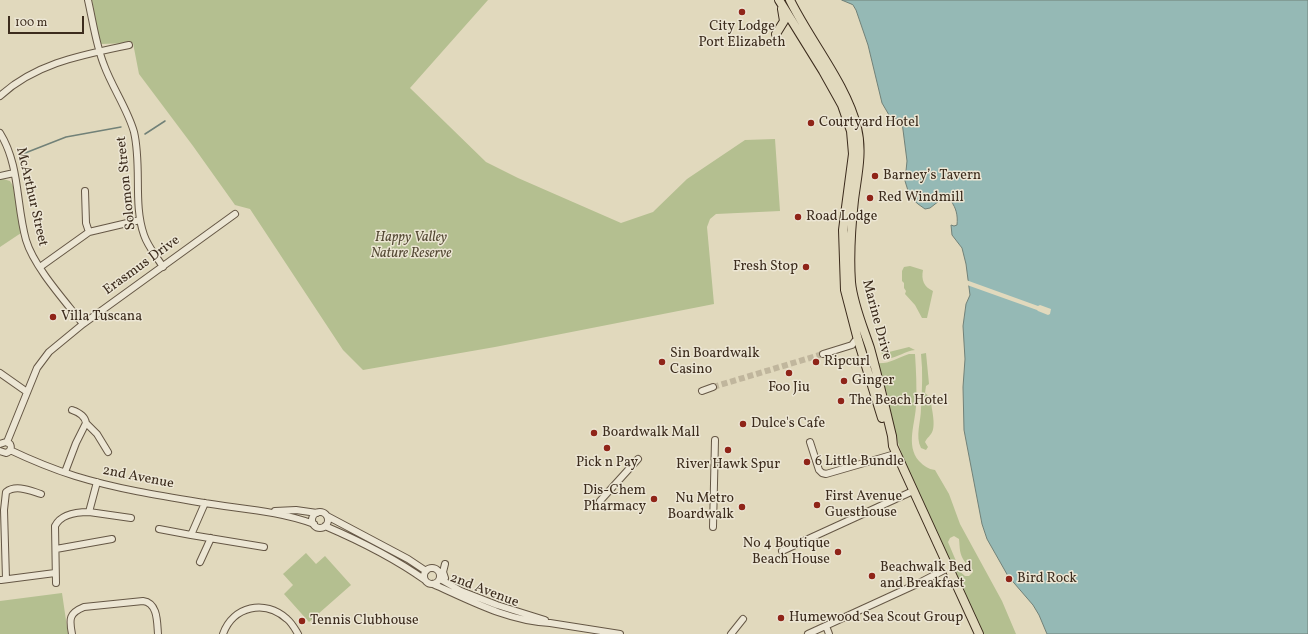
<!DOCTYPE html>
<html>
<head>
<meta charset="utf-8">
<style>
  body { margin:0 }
  #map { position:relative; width:1308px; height:634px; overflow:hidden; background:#e1d9bd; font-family:Vollkorn,serif }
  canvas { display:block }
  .scale { position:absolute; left:8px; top:16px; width:76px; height:18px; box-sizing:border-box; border:2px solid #3c2c1d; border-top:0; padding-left:5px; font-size:12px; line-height:14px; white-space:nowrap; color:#3c2c1d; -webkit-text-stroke:3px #ece6d4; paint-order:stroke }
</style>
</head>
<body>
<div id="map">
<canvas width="1308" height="634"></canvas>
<div class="scale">100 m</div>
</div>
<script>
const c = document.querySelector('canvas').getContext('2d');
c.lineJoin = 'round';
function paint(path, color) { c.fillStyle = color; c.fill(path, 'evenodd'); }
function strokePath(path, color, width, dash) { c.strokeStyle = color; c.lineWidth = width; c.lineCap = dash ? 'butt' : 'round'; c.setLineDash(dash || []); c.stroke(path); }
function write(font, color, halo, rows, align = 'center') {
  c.font = font + ' Vollkorn,serif'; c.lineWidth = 3; c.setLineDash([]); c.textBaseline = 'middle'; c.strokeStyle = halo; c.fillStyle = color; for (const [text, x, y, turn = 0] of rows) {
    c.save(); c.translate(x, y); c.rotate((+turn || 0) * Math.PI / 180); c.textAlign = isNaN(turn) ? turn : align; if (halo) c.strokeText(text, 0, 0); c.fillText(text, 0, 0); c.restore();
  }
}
paint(new Path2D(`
  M92,0H488L410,88L486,162L518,178L621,223L653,212L687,179L745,140L775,139L780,211L716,214L710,219L707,227L714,304L495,347L363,370L343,350L250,209L235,205L193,146L139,74L133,43L100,44Z
  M3,179L10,181L13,186L21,233L0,247V180Z
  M910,266L923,270C921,280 924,287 933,291L927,318H922L915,305L905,294L906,291L904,288V283L902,281V271L904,267Z
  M909,347L915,350C902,351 888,366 881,352H889Z
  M926,353L929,384L926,386L925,393L930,397C931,406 937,427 931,434C928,438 927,438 925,442L928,447L926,450L921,448C915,436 921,422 921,408C922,390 923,372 921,354Z
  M909,354H915C916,370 917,387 916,404C916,422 905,445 919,461C924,466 928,469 935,470L949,494L960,524L1002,601L1016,634H983L956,577V572L958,570L965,576H969L973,572C972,566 968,566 965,562C959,554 960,548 959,539L954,536L950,538L948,542L956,561V564L951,566L903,458L889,414V401L886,390L874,363C889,365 896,358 909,354Z
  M306,553L316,564L325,556L351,585L309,622L284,594L293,585L283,574Z
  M62,593L68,634H0V601Z`), '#b4bf90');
const water = new Path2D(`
  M842,0H1308V634H1047L1039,615L1033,605L1008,576L987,539L982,524L964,430L963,387L965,359L963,326L966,304L970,295L966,264L962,248L952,235L951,225L954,226L957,225C958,215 956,208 951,201H939L930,208L925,209L918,204L910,197L905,181L907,161L902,122L889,115L882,103L868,45L856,10L853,5Z`);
paint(water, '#95b9b5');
strokePath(water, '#718178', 1);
paint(new Path2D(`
  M966,280L1038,306L1040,305L1051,309L1050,314L1048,315L1038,311L1037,310L967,285Z`), '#e1d9bd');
strokePath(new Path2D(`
  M145,134L165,121
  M20,155L66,137L121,127`), '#718178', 1.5);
strokePath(new Path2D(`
  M713,387L823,354`), '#c0b69d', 6, [6, 3]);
const minor = new Path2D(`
  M88,0C93,22 96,45 104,65C112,87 128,110 134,132C142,166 133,204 144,235C148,247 157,257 163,267
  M0,96C36,63 82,55 129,45
  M0,133C20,165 16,205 26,240C34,267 65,301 83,324
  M0,176L14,173
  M85,191L86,223L89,232
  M40,267L89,232L140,220
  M823,354L852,345L855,341L858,340
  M0,373L27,392
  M702,391L713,387
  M86,423L97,434L108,452
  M7,442L37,368L49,352L83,324L235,214
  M810,442L819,470L822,473L826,474L895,454
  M0,444L6,442L10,444C12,448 10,452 6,453L0,451
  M10,450C31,460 53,469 75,476C117,489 161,496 204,503C241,509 279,511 314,524
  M65,472L76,443L86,423C85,416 78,412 72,410
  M600,501L638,459
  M205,503L191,535L264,547
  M275,511L296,510L317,513
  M89,512L131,518
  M312 520a8 8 0 1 1 16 0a8 8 0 1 1-16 0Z
  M327,516L408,559L426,571
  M325,526C360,541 394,558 425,580
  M713,527L715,440
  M159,529L191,535
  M56,549L112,539
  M782,551L913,491
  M200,562L211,538
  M424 576a8 8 0 1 1 16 0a8 8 0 1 1-16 0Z
  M445,578L443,572L445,564
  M6,579L4,510L6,492C16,484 31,491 41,494
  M440,579L461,591L497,605L545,620
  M1,580L55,573
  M56,583L55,526C61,514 78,512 89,512L97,482
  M433,584C471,601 508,621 550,623L620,634
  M826,626L829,634
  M72,634C69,619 69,613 84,607L143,601C158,603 157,622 158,634
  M223,634C233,606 265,599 287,619C292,623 295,629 298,634
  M731,634L743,619
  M808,634L917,584L948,568`);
const major = new Path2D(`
  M779,0L823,71L837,96L842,105L851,131L853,154L843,230L845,290L858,340L882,418
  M790,0C810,41 847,85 857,128C863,152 857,176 854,200C851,227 849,254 851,282C853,304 863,327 870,348C878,377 885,407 892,436L893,446L979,634
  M776,34L784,21L782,9`);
strokePath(minor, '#655745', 8);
strokePath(major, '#3c2c1d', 10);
strokePath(minor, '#ece6d4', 6);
strokePath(major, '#e1d9bd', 8);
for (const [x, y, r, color] of [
  [742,12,4,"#8f2418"],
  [811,123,4,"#8f2418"],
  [875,176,4,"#8f2418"],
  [870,198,4,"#8f2418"],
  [798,217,4,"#8f2418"],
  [806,267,4,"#8f2418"],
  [53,317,4,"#8f2418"],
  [662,362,4,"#8f2418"],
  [816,362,4,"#8f2418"],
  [789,373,4,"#8f2418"],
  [844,381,4,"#8f2418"],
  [841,401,4,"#8f2418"],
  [743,424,4,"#8f2418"],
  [594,433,4,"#8f2418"],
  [607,448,4,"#8f2418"],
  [728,450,4,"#8f2418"],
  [807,462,4,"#8f2418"],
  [654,499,4,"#8f2418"],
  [817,505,4,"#8f2418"],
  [742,507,4,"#8f2418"],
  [838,552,4,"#8f2418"],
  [872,576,4,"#8f2418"],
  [1009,579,4,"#8f2418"],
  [781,618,4,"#8f2418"],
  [302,621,4,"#8f2418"]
]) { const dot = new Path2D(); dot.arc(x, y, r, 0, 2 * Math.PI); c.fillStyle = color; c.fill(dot); strokePath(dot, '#ece6d4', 1.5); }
write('14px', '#3c2c1d', '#ece6d4', [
  ["City Lodge",742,27,"center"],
  ["Port Elizabeth",742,43,"center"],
  ["Courtyard Hotel",819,123],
  ["Barney’s Tavern",883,176],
  ["Red Windmill",878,198],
  ["Road Lodge",806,217],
  ["Fresh Stop",798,267,"right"],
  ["Villa Tuscana",61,317],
  ["Sin Boardwalk",670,354],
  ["Casino",670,370],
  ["Ripcurl",824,362],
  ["Ginger",852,381],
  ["Foo Jiu",789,388,"center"],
  ["The Beach Hotel",849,401],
  ["Dulce's Cafe",751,424],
  ["Boardwalk Mall",602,433],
  ["6 Little Bundle",815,462],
  ["Pick n Pay",607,463,"center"],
  ["River Hawk Spur",728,465,"center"],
  ["Dis-Chem",646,491,"right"],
  ["Pharmacy",646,507,"right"],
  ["First Avenue",825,497],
  ["Guesthouse",825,513],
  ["Nu Metro",734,499,"right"],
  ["Boardwalk",734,515,"right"],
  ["No 4 Boutique",830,544,"right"],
  ["Beach House",830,560,"right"],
  ["Beachwalk Bed",880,568],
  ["and Breakfast",880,584],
  ["Bird Rock",1017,579],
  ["Humewood Sea Scout Group",789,618],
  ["Tennis Clubhouse",310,621]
], 'left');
write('14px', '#3c2c1d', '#ece6d4', [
  ["Solomon Street",127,183,-96],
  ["McArthur Street",31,197,77],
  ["Erasmus Drive",142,266,-36],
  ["Marine Drive",876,320,75],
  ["2nd Avenue",138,478,11],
  ["2nd Avenue",484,591,21]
]);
write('italic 14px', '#544934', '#ece6d4', [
  ["Happy Valley",411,238],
  ["Nature Reserve",411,254]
]);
</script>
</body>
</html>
